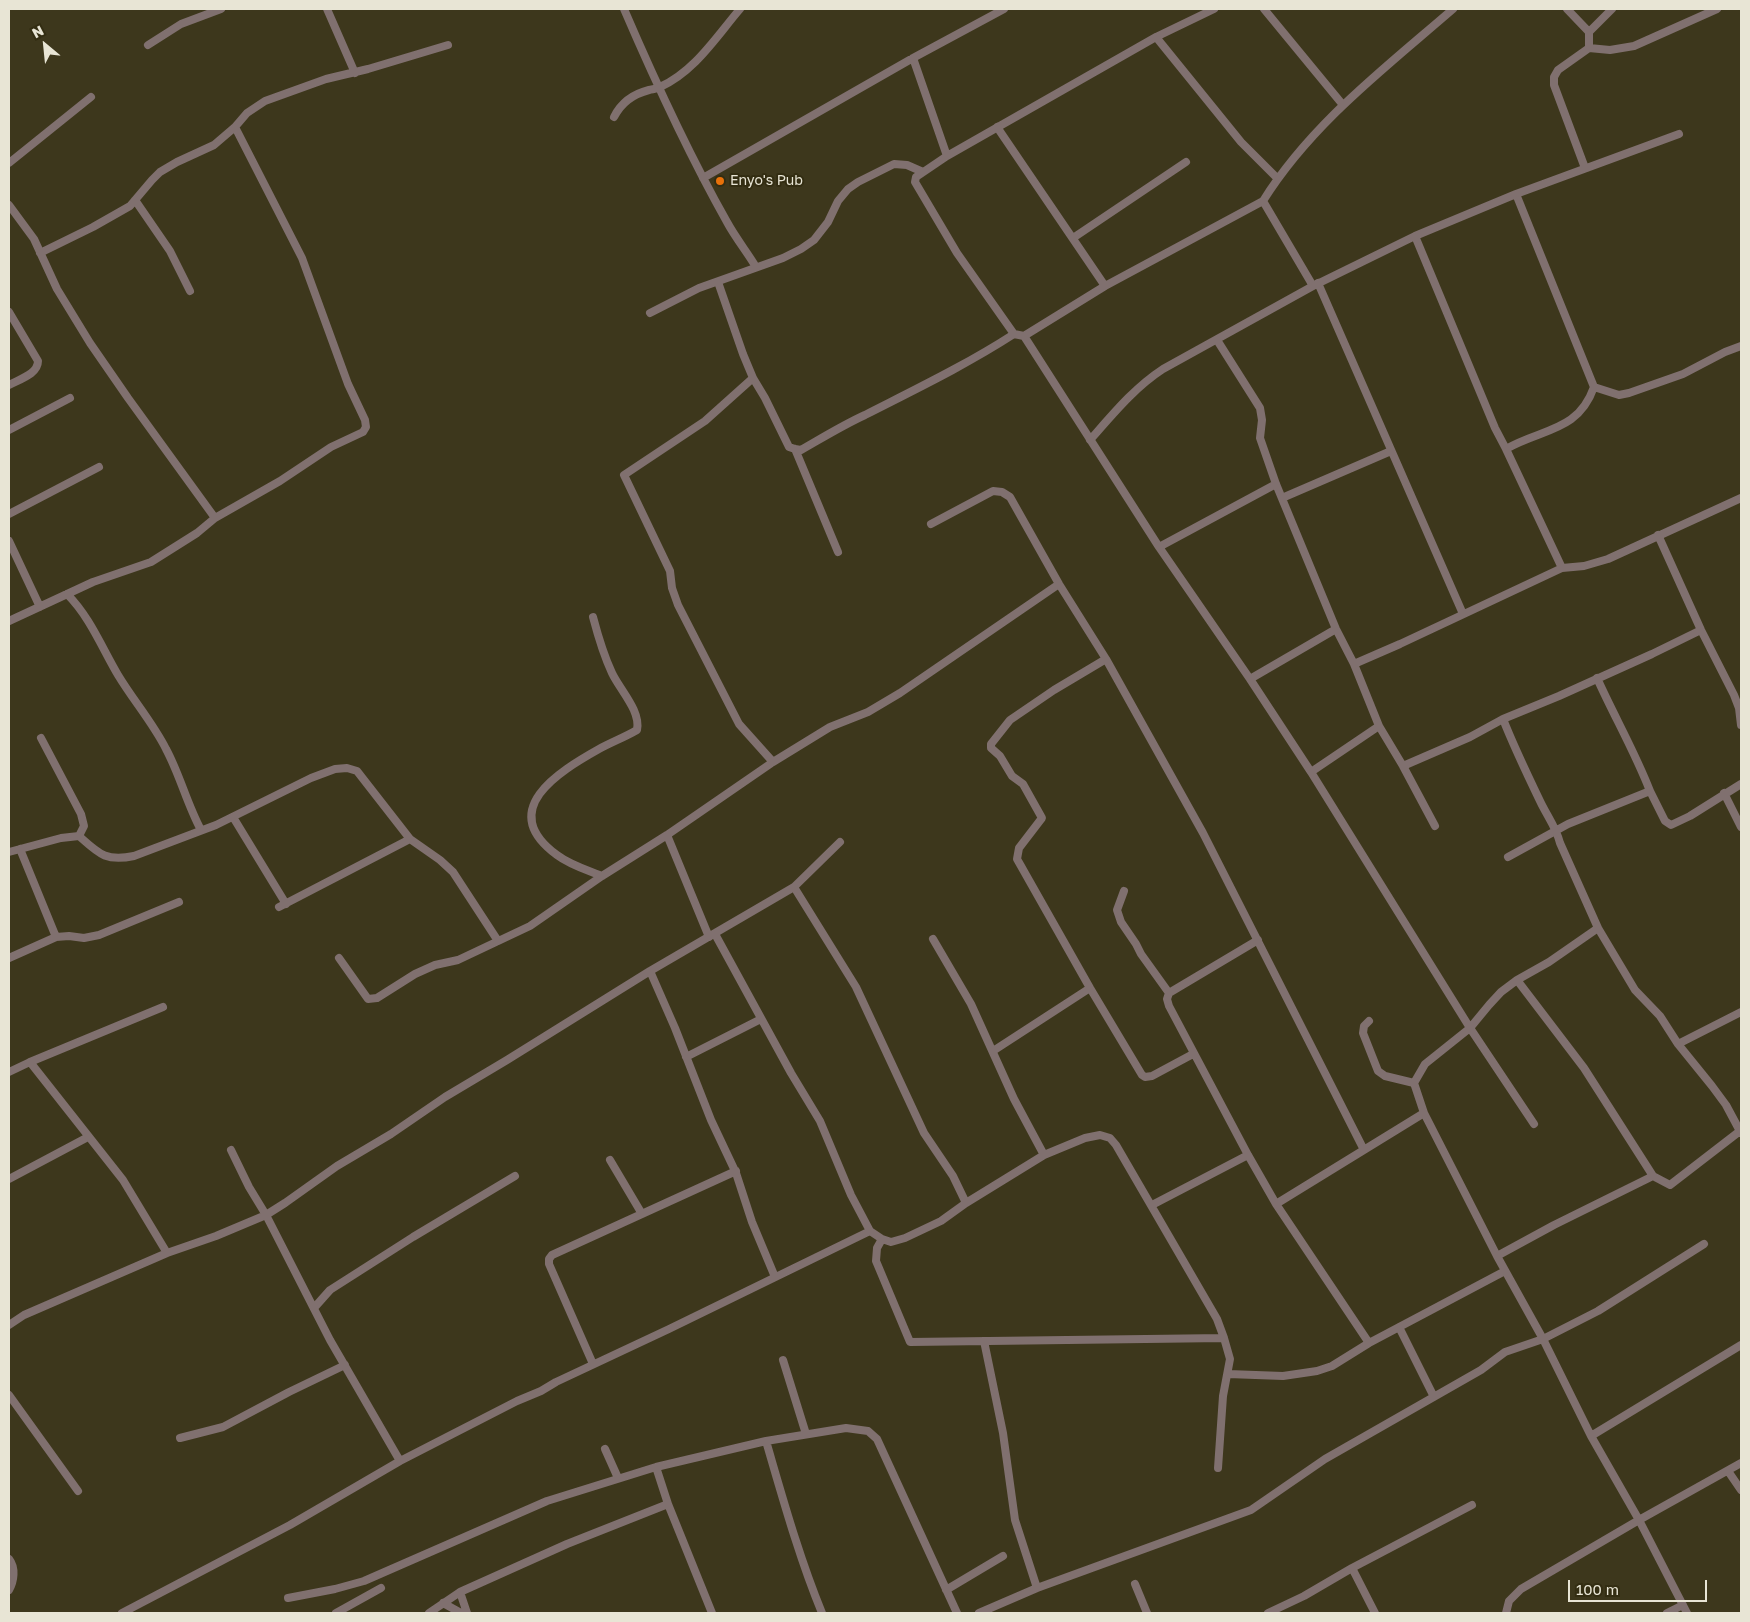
<!DOCTYPE html>
<html>
<head>
<meta charset="utf-8">
<style>
  body { margin:0 }
  #map { position:relative; width:1750px; height:1622px; overflow:hidden; background:#3d371c; font-family:"Golos Text",sans-serif }
  canvas { display:block }
  .frame { position:absolute; inset:0; border:10px solid #e8e5d5; pointer-events:none }
  .north { position:absolute; left:20px; top:20px; width:50px; height:50px; -webkit-text-stroke:4px #332d12; paint-order:stroke; rotate:332deg; font-size:14px; font-weight:700; line-height:20px; text-align:center; color:#e8e5d5 }
  .north::after { content:''; display:block; margin:auto; width:18px; height:22px; background:#e8e5d5; clip-path:polygon(50% 0,100% 100%,50% 72%,0 100%) }
  .scale { position:absolute; left:1568px; top:1580px; width:139px; height:22px; box-sizing:border-box; border:2px solid #e8e5d5; border-top:0; padding-left:6px; font-size:15px; line-height:18px; white-space:nowrap; color:#e8e5d5; -webkit-text-stroke:4px #332d12; paint-order:stroke }
</style>
</head>
<body>
<div id="map">
<canvas width="1750" height="1622"></canvas>
<div class="frame"></div>
<div class="north">N</div>
<div class="scale">100 m</div>
</div>
<script>
const c = document.querySelector('canvas').getContext('2d');
c.lineJoin = 'round';
function strokePath(path, color, width, dash) { c.strokeStyle = color; c.lineWidth = width; c.lineCap = dash ? 'butt' : 'round'; c.setLineDash(dash || []); c.stroke(path); }
function write(font, color, halo, rows, align = 'center') {
  c.font = font + ' "Golos Text",sans-serif'; c.lineWidth = 4; c.setLineDash([]); c.textBaseline = 'middle'; c.strokeStyle = halo; c.fillStyle = color; for (const [text, x, y, turn = 0] of rows) {
    c.save(); c.translate(x, y); c.rotate((+turn || 0) * Math.PI / 180); c.textAlign = isNaN(turn) ? turn : align; if (halo) c.strokeText(text, 0, 0); c.fillText(text, 0, 0); c.restore();
  }
}
strokePath(new Path2D(`
  M327,9L355,73
  M624,9C655,81 688,153 727,222C735,237 747,252 756,267
  M1214,9L1156,37L947,156L916,177L915,182L957,253L1014,334L1024,336L1159,547L1250,679L1311,772L1470,1028L1534,1124
  M1264,9L1343,105
  M1567,9L1589,32V48L1558,70L1554,77V85L1585,168
  M1589,32L1612,9
  M1156,37L1241,142L1277,178
  M148,45L181,24L221,9
  M1589,48L1610,50L1634,46L1717,9
  M913,58L947,156
  M614,117C621,103 633,94 649,90C653,89 657,89 660,87C695,71 716,37 740,9
  M997,127L1105,286
  M9,163L91,97
  M703,178L913,58L1004,9
  M135,200L170,251L190,291
  M1263,201L1313,286
  M9,205L34,239L57,289L90,343L128,398L215,518
  M1415,236L1495,428L1506,449
  M1073,238L1186,162
  M40,253L93,227L130,206L152,180L160,172L177,162L214,145L235,127L247,113L265,101L326,79L368,69L448,45
  M718,282L743,354L753,378L765,398L789,447L795,449L801,450C822,438 843,425 865,415C916,389 966,365 1014,334
  M1318,283L1463,614
  M9,312L38,361C38,374 20,379 9,385
  M650,313L699,288L783,258L801,249L814,240L828,222L838,201L848,189L858,182L894,164L907,165L923,172
  M1024,336L1105,286L1263,201C1311,124 1385,68 1453,9
  M1217,340L1260,408L1262,420L1260,438L1276,484L1336,629L1354,664L1379,726L1403,766L1435,826
  M753,378L705,421L624,475L670,571L672,588L678,605L739,724L773,762
  M1594,387L1619,395L1629,393L1683,374L1725,352L1741,346
  M9,430L70,398
  M1090,440C1113,414 1134,388 1163,369L1313,286L1415,236L1516,194L1679,134
  M795,449L838,552
  M1282,498L1391,451
  M9,514L99,467
  M931,524L993,491L1002,492L1010,497L1059,584L1106,659L1203,833L1364,1150
  M1658,535L1701,630L1734,695L1739,708L1741,725
  M9,541L40,607
  M1159,547L1276,484
  M1562,568L1584,566L1608,559L1741,498
  M67,594C90,617 102,648 118,675C133,700 153,723 166,749C180,775 187,804 201,830
  M593,617C598,636 604,656 612,673C620,690 641,711 637,730C625,737 612,742 599,749C558,772 496,810 557,855C570,865 587,870 602,876
  M9,621L93,582L151,562L197,533L215,518L280,481L331,447L363,432L366,427L365,420L348,384L302,258L235,127
  M1106,659L1054,690L1010,720L991,744V748L1000,756L1012,776L1023,784L1042,818L1019,848L1017,859L1090,988L1142,1075L1145,1077L1152,1076L1193,1054
  M1354,664L1400,644L1562,568L1506,449C1543,428 1578,432 1594,387L1516,194
  M1597,678C1614,716 1635,752 1650,791
  M1250,679L1336,629
  M1503,719C1514,747 1527,774 1540,801C1547,816 1556,827 1560,843L1598,928L1549,962L1517,980L1501,992L1489,1005L1470,1028L1425,1064L1414,1083L1424,1113L1497,1256L1543,1339L1591,1436L1639,1520L1687,1613
  M41,738L81,814L84,826L79,836
  M1403,766L1470,737L1503,719L1559,696L1652,654L1701,630
  M1311,772L1379,726
  M1724,793L1741,827
  M233,817L286,904
  M667,835L709,937
  M20,849L56,937
  M9,852L61,838L79,836C99,854 106,862 134,856L216,825L311,778L335,769L347,768L357,771L410,839L440,860L453,872L498,941
  M1508,857L1568,824L1650,791L1665,821L1671,825L1690,816L1741,784
  M794,887L856,987L924,1133L953,1176L966,1203
  M1124,891L1117,910L1121,922L1136,944L1141,954L1169,993
  M279,907L410,839
  M1598,928L1635,990L1660,1016L1678,1044L1712,1086L1726,1105L1741,1133
  M715,934L791,1073L820,1121L851,1195L870,1231L882,1239L891,1242L905,1238L941,1221L966,1203L1044,1155L1085,1138L1100,1135L1110,1138L1116,1145L1217,1319L1224,1338L1230,1359L1223,1396L1218,1468
  M933,939L971,1004L1014,1099L1044,1155
  M1258,940L1169,993L1167,999L1169,1006L1248,1155L1276,1204L1369,1343
  M9,958L56,937L69,936L84,938L99,935L179,902
  M339,958L368,999L377,998L415,974L435,965L458,960L530,926L602,876L667,835L773,762L830,727L868,712L900,693L1059,584
  M650,971L675,1028L711,1120L736,1173L752,1222L775,1277
  M1517,980L1584,1068L1653,1176
  M1369,1021L1364,1026L1363,1033L1378,1071L1385,1076L1414,1083
  M1678,1044L1741,1012
  M993,1051L1090,988
  M686,1057L761,1019
  M30,1062L123,1180L167,1253
  M9,1072L30,1062L163,1007
  M231,1150L249,1187L266,1215L330,1340L400,1461
  M610,1160L642,1214
  M9,1179L88,1137
  M1276,1204L1424,1113
  M1152,1205L1248,1155
  M882,1239L877,1248L876,1261L910,1342L1224,1338
  M1497,1256L1554,1225L1653,1176L1670,1185L1740,1131
  M314,1308L330,1290L413,1237L515,1176
  M9,1325L24,1315L167,1253L216,1236L266,1215L285,1203L337,1166L391,1134L445,1097L507,1060L650,971L794,887L840,842
  M1399,1327L1434,1397
  M984,1341L1003,1433L1015,1520L1037,1588
  M783,1360L806,1434
  M593,1364L549,1264V1259L552,1255L736,1171
  M1228,1374L1283,1376L1317,1371L1332,1366L1369,1343L1505,1271
  M9,1395L78,1491
  M1591,1436L1741,1345
  M180,1438L223,1427L289,1392L345,1365
  M766,1441C783,1499 799,1557 822,1613
  M605,1449L618,1478
  M656,1467L668,1504L712,1613
  M1728,1471L1741,1490
  M9,1559C16,1568 14,1581 9,1590
  M1352,1568L1375,1613
  M1135,1584L1147,1613
  M946,1590L1003,1556
  M460,1592L467,1613
  M288,1598L335,1589L364,1581L547,1501L656,1467L766,1441L846,1428L868,1431L877,1439L957,1613
  M443,1603L461,1613
  M122,1613L290,1525L400,1461L517,1401L541,1391L556,1382L669,1329L870,1231
  M336,1613L381,1588
  M429,1613L460,1592L567,1544L668,1504
  M979,1613L1037,1588L1251,1510L1325,1459L1481,1370L1505,1352L1543,1339L1598,1311L1704,1244
  M1268,1613L1304,1596L1352,1568L1472,1505
  M1506,1613L1509,1601L1521,1589L1639,1520L1741,1463
  M1667,1613L1683,1605`), '#80706f', 8);
for (const [x, y, r, color] of [
  [720,181,5,"#e8710a"]
]) { const dot = new Path2D(); dot.arc(x, y, r, 0, 2 * Math.PI); c.fillStyle = color; c.fill(dot); strokePath(dot, '#332d12', 2); }
write('14px', '#e8e5d5', '#332d12', [
  ["Enyo's Pub",730,181]
], 'left');
</script>
</body>
</html>
